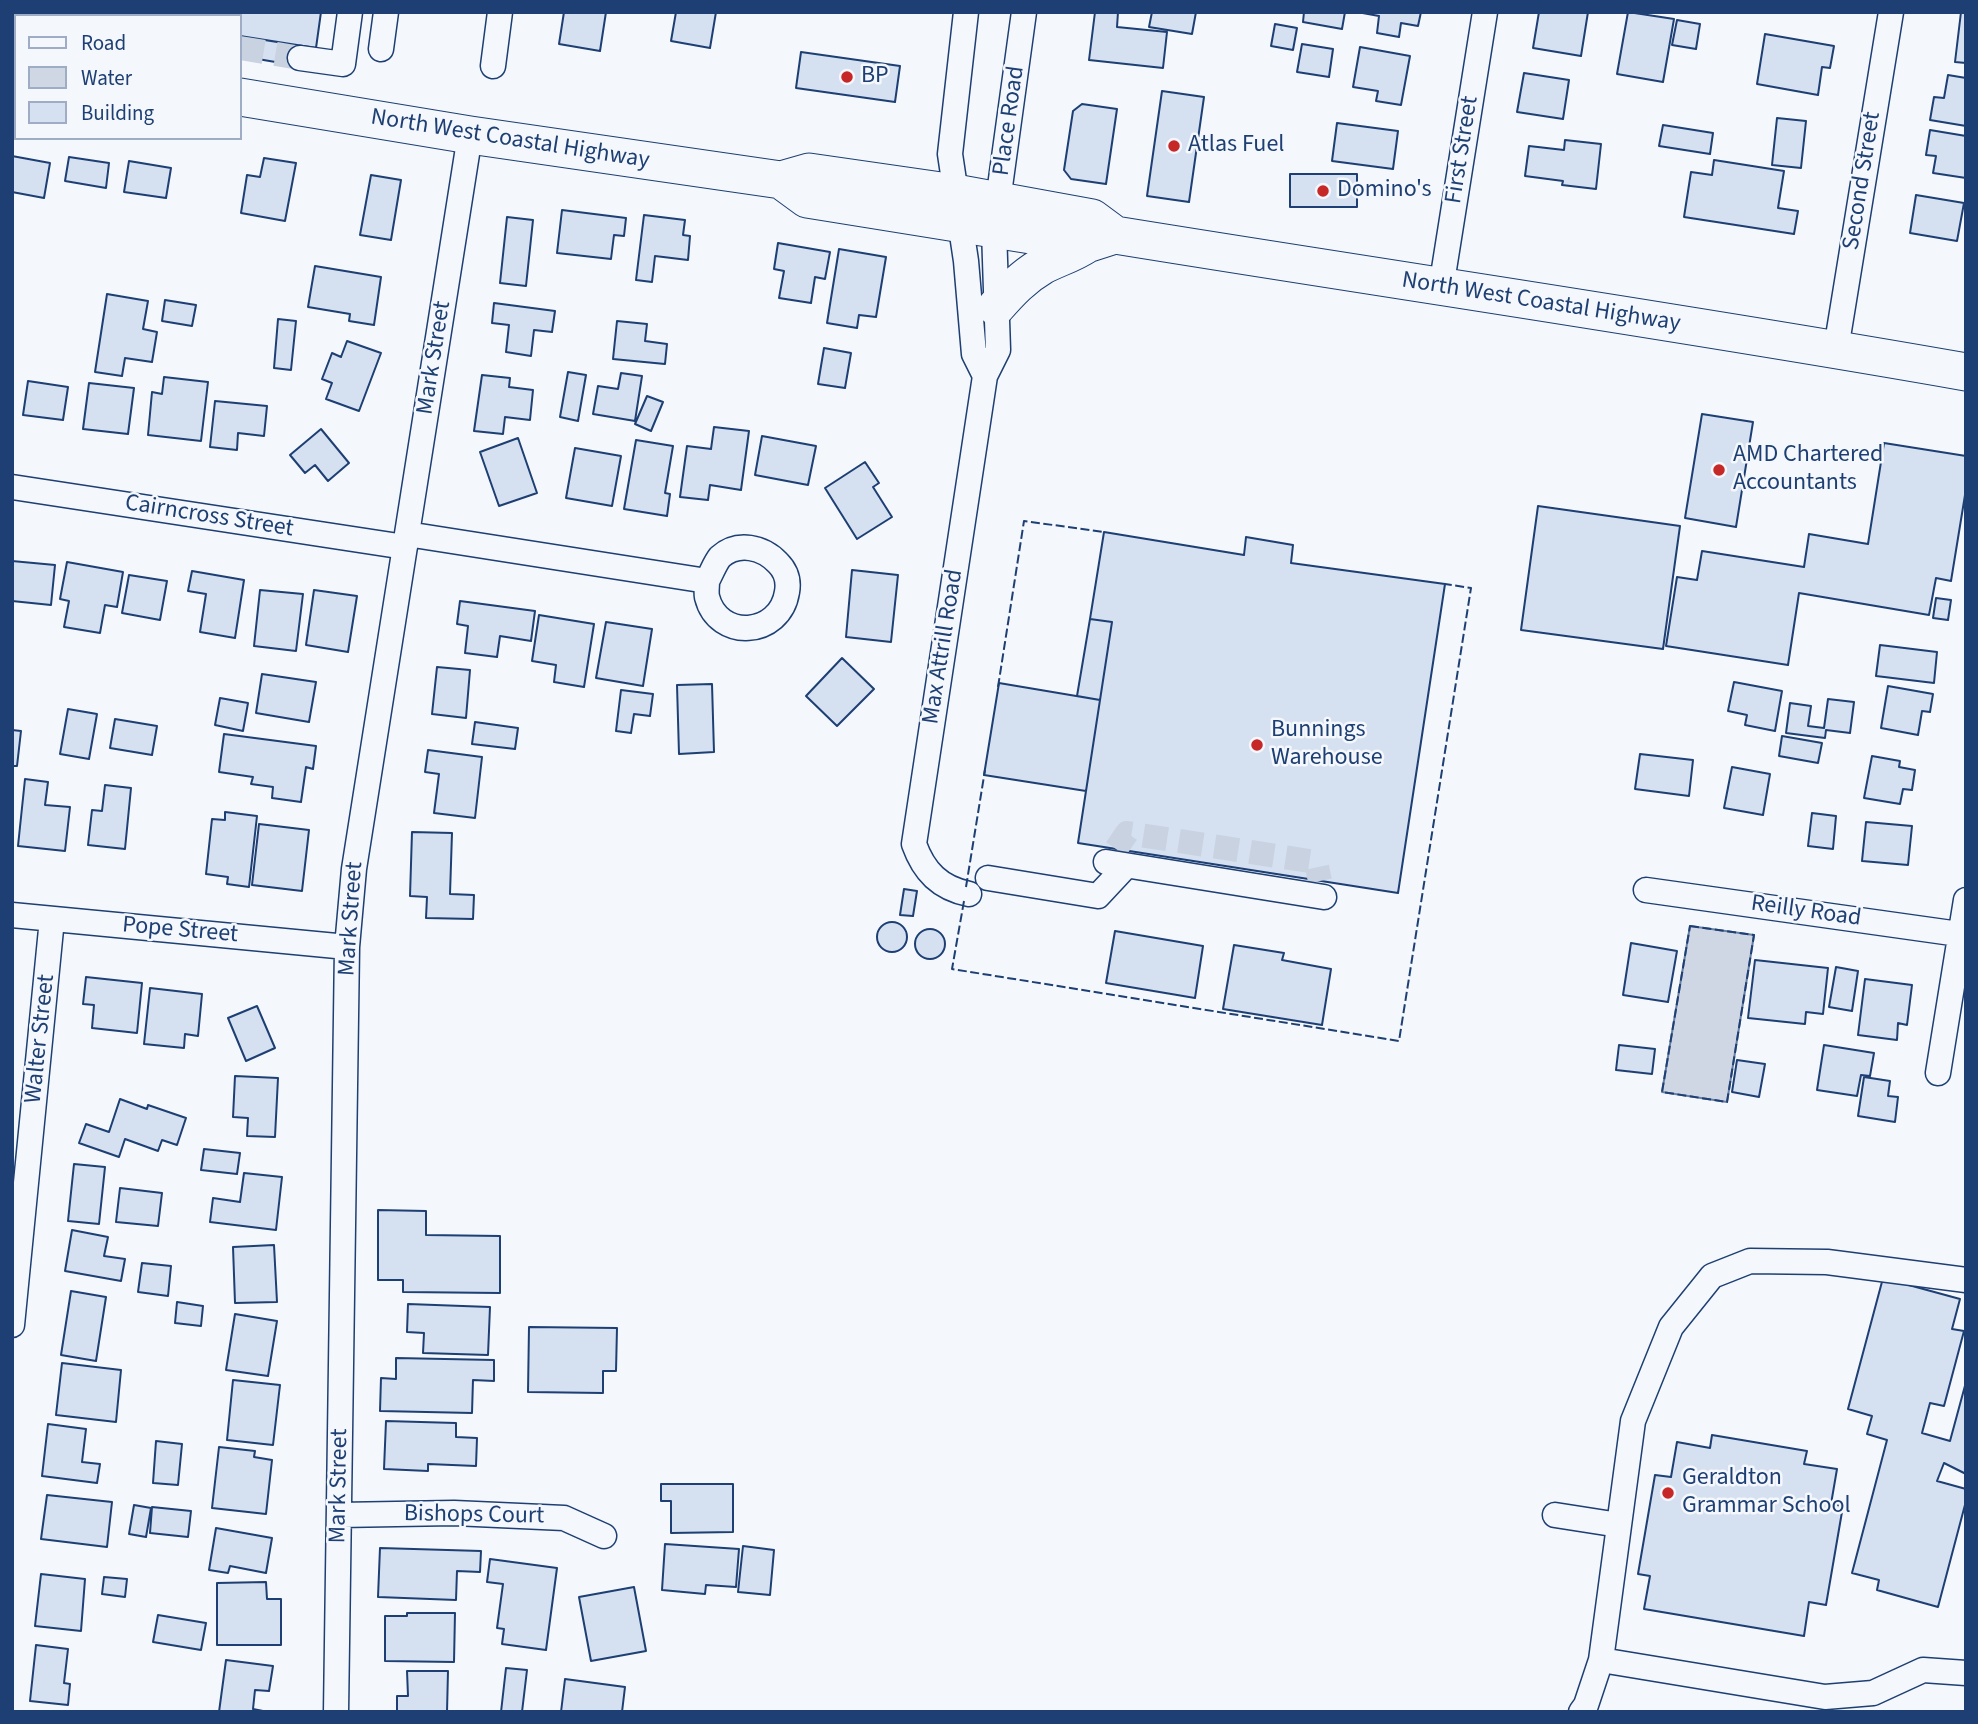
<!DOCTYPE html>
<html>
<head>
<meta charset="utf-8">
<style>
  body { margin:0 }
  #map { position:relative; width:1978px; height:1724px; overflow:hidden; background:#f4f7fb; font-family:"Source Sans 3",sans-serif }
  canvas { display:block }
  .frame { position:absolute; inset:0; border:14px solid #1d3f73; pointer-events:none }
  .legend { position:absolute; left:14px; top:14px; width:228px; height:126px; box-sizing:border-box; background:#f4f7fb; border:2px solid #9eadc5; margin:0; padding:9px 12px; list-style:none; font-size:21px; color:#1d3f73 }
  .legend li { display:flex; align-items:center; gap:14px; height:35px }
  .legend b { width:35px; border:2px solid #9eadc5 }
</style>
</head>
<body>
<div id="map">
<canvas width="1978" height="1724"></canvas>
<div class="frame"></div>
<ul class="legend">
<li><b style="height:9px;background:#f4f7fb"></b>Road</li>
<li><b style="height:19px;background:#cfd7e4"></b>Water</li>
<li><b style="height:19px;background:#d5e0f0"></b>Building</li>
</ul>
</div>
<script>
const c = document.querySelector('canvas').getContext('2d');
c.lineJoin = 'round';
function paint(path, color) { c.fillStyle = color; c.fill(path, 'evenodd'); }
function strokePath(path, color, width, dash) { c.strokeStyle = color; c.lineWidth = width; c.lineCap = dash ? 'butt' : 'round'; c.setLineDash(dash || []); c.stroke(path); }
function write(font, color, halo, rows, align = 'center') {
  c.font = font + ' "Source Sans 3",sans-serif'; c.lineWidth = 5; c.setLineDash([]); c.textBaseline = 'middle'; c.strokeStyle = halo; c.fillStyle = color; for (const [text, x, y, turn = 0] of rows) {
    c.save(); c.translate(x, y); c.rotate((+turn || 0) * Math.PI / 180); c.textAlign = isNaN(turn) ? turn : align; if (halo) c.strokeText(text, 0, 0); c.fillText(text, 0, 0); c.restore();
  }
}
const water = new Path2D(`
  M1690,926L1754,935L1727,1102L1662,1092Z`);
paint(water, '#cfd7e4');
strokePath(water, '#687fa3', 2);
const building = new Path2D(`
  M215,12H321L316,48L240,36V16H214Z
  M564,12H606L600,51L559,44Z
  M676,12H716L710,48L671,41Z
  M1095,12H1118L1117,27L1167,32L1163,68L1089,60Z
  M1152,12H1196L1192,34L1149,27Z
  M1304,12H1345L1342,29L1303,22Z
  M1357,12H1421L1418,26L1401,23L1399,37L1377,33L1379,16Z
  M1539,12H1588L1581,56L1533,48Z
  M1628,12L1674,19L1663,82L1617,74Z
  M1961,12H1966V63L1955,62Z
  M1677,20L1700,24L1696,49L1672,45Z
  M1275,24L1297,28L1293,50L1271,46Z
  M1765,34L1834,46L1830,68L1822,67L1818,95L1757,84Z
  M240,36L302,46L299,66L240,56Z
  M1302,44L1333,49L1329,77L1297,72Z
  M1360,47L1410,56L1401,105L1376,101L1378,91L1353,87Z
  M801,52L900,66L895,102L796,88Z
  M1524,73L1569,80L1563,119L1517,112Z
  M1948,75L1966,78V126L1930,120L1934,97L1944,98Z
  M1162,91L1204,97L1189,202L1147,196Z
  M1082,104L1117,109L1106,184L1071,179L1064,170L1073,111Z
  M1777,118L1806,121L1801,168L1772,165Z
  M1337,123L1398,131L1393,169L1332,161Z
  M1663,125L1713,133L1710,154L1659,146Z
  M1930,130L1966,136V178L1933,173L1936,156L1926,155Z
  M1565,140L1601,144L1596,189L1562,185L1563,181L1525,176L1529,146L1564,150Z
  M12,156L50,163L44,198L12,192Z
  M69,157L109,163L106,188L65,181Z
  M264,158L296,163L285,221L241,213L247,175L260,177Z
  M1714,160L1784,171L1778,208L1798,211L1794,234L1684,217L1691,172L1712,175Z
  M129,161L171,168L166,198L124,192Z
  M1290,174H1357V207H1290Z
  M371,175L401,180L391,240L360,235Z
  M1916,195L1964,203L1957,241L1910,233Z
  M562,210L626,218L624,236L614,235L611,259L557,253Z
  M644,215L685,220L683,235L690,236L688,260L655,256L652,282L636,280Z
  M507,217L533,220L526,286L500,283Z
  M778,243L830,252L825,279L815,277L811,303L779,298L784,271L774,269Z
  M839,249L886,257L876,317L859,315L857,328L827,323Z
  M315,266L381,277L374,325L349,321L350,314L308,307Z
  M107,294L148,301L143,329L157,332L152,362L125,358L122,376L95,372Z
  M165,300L196,305L192,326L162,321Z
  M494,303L555,311L552,332L534,330L531,356L506,352L509,325L492,323Z
  M278,319L296,321L291,370L274,368Z
  M617,321L647,324L645,341L667,344L665,364L613,359Z
  M347,341L381,353L359,411L326,399L332,383L322,379L332,353L341,357Z
  M824,348L851,353L845,388L818,384Z
  M568,372L586,375L578,421L560,417Z
  M621,373L642,376L635,421L593,414L598,386L618,389Z
  M482,375L510,378L509,387L533,390L530,420L505,417L503,434L474,431Z
  M164,377L208,382L201,441L148,435L152,392L162,394Z
  M28,381L68,387L63,420L23,415Z
  M89,383L134,388L128,434L83,429Z
  M647,396L663,402L651,431L635,424Z
  M215,401L267,406L264,436L238,433L237,450L210,447Z
  M1702,414L1753,422L1736,527L1685,518Z
  M714,427L749,431L741,490L710,485L708,500L680,497L687,446L711,449Z
  M321,429L349,463L328,481L315,465L305,473L290,455Z
  M762,436L816,446L808,485L755,475Z
  M518,438L537,493L499,506L480,452Z
  M636,440L673,446L665,493L670,494L667,516L624,509Z
  M1884,443L1966,456V489L1951,581L1936,578L1929,615L1799,593L1788,665L1666,646L1677,577L1697,580L1702,551L1804,567L1809,534L1868,544Z
  M575,448L621,456L612,506L566,498Z
  M865,462L879,483L873,487L892,517L857,539L825,488Z
  M1538,506L1680,526L1663,649L1521,630Z
  M1104,532L1244,555L1246,537L1293,545L1291,563L1445,584L1398,893L1078,843L1112,622L1090,619Z
  M12,561L55,565L51,605L12,601Z
  M67,562L123,572L117,607L105,605L100,633L64,627L69,601L60,599Z
  M852,570L898,575L891,642L846,637Z
  M192,571L244,580L235,638L200,632L206,594L188,591Z
  M129,575L167,581L160,620L122,613Z
  M260,590L303,594L296,651L254,646Z
  M314,590L357,596L348,652L306,645Z
  M1936,598L1951,600L1948,620L1933,618Z
  M460,601L535,611L531,641L500,636L497,657L465,653L468,626L457,624Z
  M539,615L594,624L584,687L554,682L556,665L532,661Z
  M1090,619L1112,622L1100,700L1077,696Z
  M606,622L652,629L643,686L596,678Z
  M1880,645L1937,652L1934,683L1876,676Z
  M842,658L874,689L837,726L806,696Z
  M437,667L470,670L466,718L432,714Z
  M262,674L316,682L309,722L256,713Z
  M1734,682L1782,691L1775,731L1745,725L1747,715L1728,711Z
  M999,683L1100,700L1086,791L984,775Z
  M712,684L714,752L679,754L677,685Z
  M1888,686L1933,694L1930,712L1922,711L1918,735L1881,728Z
  M621,690L653,694L650,716L634,714L631,733L616,731Z
  M220,698L248,703L243,731L215,725Z
  M1828,699L1854,702L1850,733L1826,730L1825,738L1786,733L1790,703L1811,706L1808,726L1824,728Z
  M68,709L97,714L89,759L60,754Z
  M115,719L157,726L152,755L110,748Z
  M475,722L518,728L515,749L472,744Z
  M12,730L21,731L17,766H12Z
  M224,734L316,746L313,769L306,767L301,802L272,798L273,787L251,784L253,777L219,772Z
  M1782,736L1822,743L1818,763L1779,756Z
  M428,750L482,757L475,818L434,813L439,774L425,772Z
  M1640,754L1693,760L1689,796L1635,789Z
  M1872,756L1900,761L1899,767L1915,770L1912,790L1903,789L1900,804L1864,798Z
  M1732,767L1770,774L1763,815L1724,808Z
  M25,779L48,782L45,805L70,807L65,851L18,846Z
  M105,785L131,788L125,849L88,845L92,810L102,811Z
  M225,812L257,816L249,887L227,884L228,877L206,874L212,819L225,820Z
  M1812,813L1836,816L1833,849L1808,846Z
  M1866,822L1912,826L1908,865L1862,861Z
  M259,824L309,830L302,891L252,885Z
  M412,832L452,833L450,894L474,895L473,919L426,918L427,897L410,896Z
  M904,889L917,891L913,916L900,915Z
  M877 937a15 15 0 1 1 30 0a15 15 0 1 1-30 0Z
  M915 944a15 15 0 1 1 30 0a15 15 0 1 1-30 0Z
  M1115,931L1203,946L1195,998L1106,983Z
  M1631,943L1677,951L1668,1002L1623,995Z
  M1234,945L1284,953L1282,960L1331,969L1322,1025L1223,1009Z
  M1755,960L1828,968L1823,1014L1806,1012L1805,1024L1748,1018Z
  M1836,967L1858,971L1852,1011L1829,1007Z
  M86,977L142,983L137,1033L92,1028L94,1005L83,1004Z
  M1865,979L1912,985L1907,1025L1898,1023L1897,1040L1858,1035Z
  M150,988L202,994L198,1036L185,1034L184,1048L144,1044Z
  M257,1006L275,1048L246,1061L228,1018Z
  M1619,1045L1655,1049L1652,1074L1616,1070Z
  M1824,1045L1874,1053L1870,1076L1861,1075L1857,1096L1817,1090Z
  M1737,1060L1765,1064L1759,1097L1732,1092Z
  M235,1076L278,1078L275,1137L247,1136L248,1118L233,1117Z
  M1864,1077L1890,1081L1888,1096L1898,1097L1895,1122L1858,1116Z
  M120,1099L147,1109L148,1105L186,1118L177,1145L162,1140L158,1151L125,1139L119,1157L79,1143L86,1124L109,1132Z
  M204,1149L240,1153L237,1174L201,1170Z
  M74,1164L105,1167L99,1224L68,1221Z
  M244,1173L282,1177L276,1230L210,1222L213,1198L240,1202Z
  M120,1188L162,1193L158,1226L116,1222Z
  M378,1210L426,1211V1235L500,1236V1293L403,1292V1280H378Z
  M72,1230L108,1237L104,1256L125,1259L121,1281L65,1271Z
  M274,1245L277,1302L235,1303L233,1247Z
  M142,1263L171,1266L168,1296L138,1292Z
  M1883,1278L1960,1299L1952,1329L1964,1331L1944,1406L1930,1403L1922,1433L1950,1441L1966,1382V1474L1944,1463L1937,1481L1966,1489V1501L1938,1607L1877,1590L1879,1580L1852,1573L1887,1440L1867,1434L1872,1416L1848,1409Z
  M71,1291L106,1297L96,1361L61,1355Z
  M177,1302L203,1306L201,1326L175,1323Z
  M408,1304L490,1307L488,1355L423,1353L424,1333L407,1332Z
  M235,1314L277,1321L268,1376L226,1370Z
  M529,1327L617,1328L616,1371H603V1393L528,1392Z
  M396,1358L494,1360V1381L473,1380L472,1413L380,1411L381,1378L396,1379Z
  M62,1363L121,1370L116,1422L56,1415Z
  M233,1380L280,1385L273,1445L227,1440Z
  M386,1421L456,1423V1437L477,1438L476,1466L428,1464V1471L384,1469Z
  M48,1424L86,1429L82,1462L100,1464L97,1483L42,1476Z
  M1712,1435L1807,1451L1804,1464L1837,1469L1831,1504L1843,1506L1826,1605L1809,1602L1804,1636L1644,1609L1650,1576L1638,1574L1655,1475L1671,1477L1677,1442L1710,1448Z
  M156,1441L182,1444L178,1485L153,1483Z
  M219,1447L255,1451L254,1457L272,1460L266,1514L212,1508Z
  M661,1484H733V1532L671,1533V1501H661Z
  M47,1495L112,1502L107,1547L41,1539Z
  M134,1505L151,1508L146,1537L129,1534Z
  M152,1507L191,1511L188,1537L150,1533Z
  M216,1528L272,1538L266,1573L230,1566L228,1573L209,1570Z
  M665,1544L739,1549L736,1587L706,1585L705,1594L662,1590Z
  M743,1546L774,1550L770,1595L738,1592Z
  M380,1548L481,1551L480,1572L457,1571L456,1600L378,1597Z
  M490,1559L557,1568L546,1650L502,1644L504,1629L497,1628L503,1584L487,1582Z
  M41,1574L85,1579L81,1631L35,1626Z
  M104,1577L127,1579L125,1597L102,1594Z
  M266,1582L267,1599H281V1645H217V1583Z
  M634,1587L646,1651L591,1661L579,1597Z
  M407,1613H455L454,1662L385,1661V1616H407Z
  M158,1615L206,1623L201,1650L153,1642Z
  M36,1645L68,1649L64,1683L70,1684L68,1705L30,1701Z
  M226,1660L273,1666L269,1691L255,1690L253,1709L268,1712H219Z
  M506,1668L527,1670L522,1712H501Z
  M407,1671H448L447,1712H397V1696H408Z
  M565,1679L625,1687L622,1712H561Z`);
paint(building, '#d5e0f0');
strokePath(building, '#1d3f73', 2);
strokePath(new Path2D(`
  M240,48L300,58
  M1116,849L1127,833L1316,862L1320,881`), '#c9d2e0', 24, [24, 12]);
const minor = new Path2D(`
  M40,12L41,16
  M152,12L173,16
  M966,12L950,154L966,261L974,354L985,376
  M199,16V12
  M381,49L386,12
  M300,58L343,64L350,12
  M493,66L500,12
  M1441,288L1485,12
  M1836,349L1891,12
  M12,487L405,547
  M407,534L707,581C707,586 706,592 707,597C718,641 780,637 787,592C789,581 786,571 778,563C763,547 738,541 720,557C715,563 711,574 707,581
  M1106,862L1324,897
  M988,878L1098,896L1126,866
  M1646,890L1966,935
  M969,894C940,888 924,872 914,844L985,376L998,350L994,230L1024,12
  M12,915L347,947
  M1938,1073L1966,900
  M12,1325L52,919
  M339,1515L454,1513L564,1518L604,1536
  M1555,1515L1619,1525
  M1601,1660L1825,1697L1873,1693L1923,1670L1966,1673
  M336,1712L347,947L354,869L470,135
  M1581,1712L1586,1705L1601,1660L1633,1421L1671,1327L1712,1276L1750,1261L1827,1262L1966,1280`);
const highway = new Path2D(`
  M12,90H16
  M240,97L470,135L781,180L809,172L955,193L1092,218L1115,235
  M781,180L807,199L1087,244L1115,235C1399,281 1683,322 1966,372
  M996,307C1010,291 1023,277 1042,266C1057,258 1072,254 1087,244`);
strokePath(minor, '#1d3f73', 27);
strokePath(highway, '#1d3f73', 39);
strokePath(minor, '#f4f7fb', 24);
strokePath(highway, '#f4f7fb', 37);
strokePath(new Path2D(`
  M998,687L1024,521L1104,532
  M966,887L985,770
  M964,901L952,969L1399,1041L1471,588L1445,584
  M1690,926L1754,935L1727,1102L1662,1092Z`), '#1d3f73', 2, [9, 3.5]);
for (const [x, y, r, color] of [
  [847,77,7,"#c62828"],
  [1174,146,7,"#c62828"],
  [1323,191,7,"#c62828"],
  [1719,470,7,"#c62828"],
  [1257,745,7,"#c62828"],
  [1668,1493,7,"#c62828"]
]) { const dot = new Path2D(); dot.arc(x, y, r, 0, 2 * Math.PI); c.fillStyle = color; c.fill(dot); strokePath(dot, '#f4f7fb', 2.5); }
write('24px', '#1d3f73', '#f4f7fb', [
  ["BP",861,77],
  ["Atlas Fuel",1188,146],
  ["Domino's",1337,191],
  ["AMD Chartered",1733,456],
  ["Accountants",1733,484],
  ["Bunnings",1271,731],
  ["Warehouse",1271,759],
  ["Geraldton",1682,1479],
  ["Grammar School",1682,1507]
], 'left');
write('24px', '#1d3f73', '#f4f7fb', [
  ["Place Road",1010,121,-82],
  ["North West Coastal Highway",510,140,9],
  ["First Street",1463,150,-81],
  ["Second Street",1863,181,-81],
  ["North West Coastal Highway",1541,303,9],
  ["Mark Street",435,358,-81],
  ["Cairncross Street",209,517,9],
  ["Max Attrill Road",944,647,-81],
  ["Reilly Road",1806,912,8],
  ["Mark Street",352,919,-86],
  ["Pope Street",180,931,5],
  ["Walter Street",41,1039,-84],
  ["Mark Street",340,1486,-89],
  ["Bishops Court",474,1516,1]
]);
</script>
</body>
</html>
